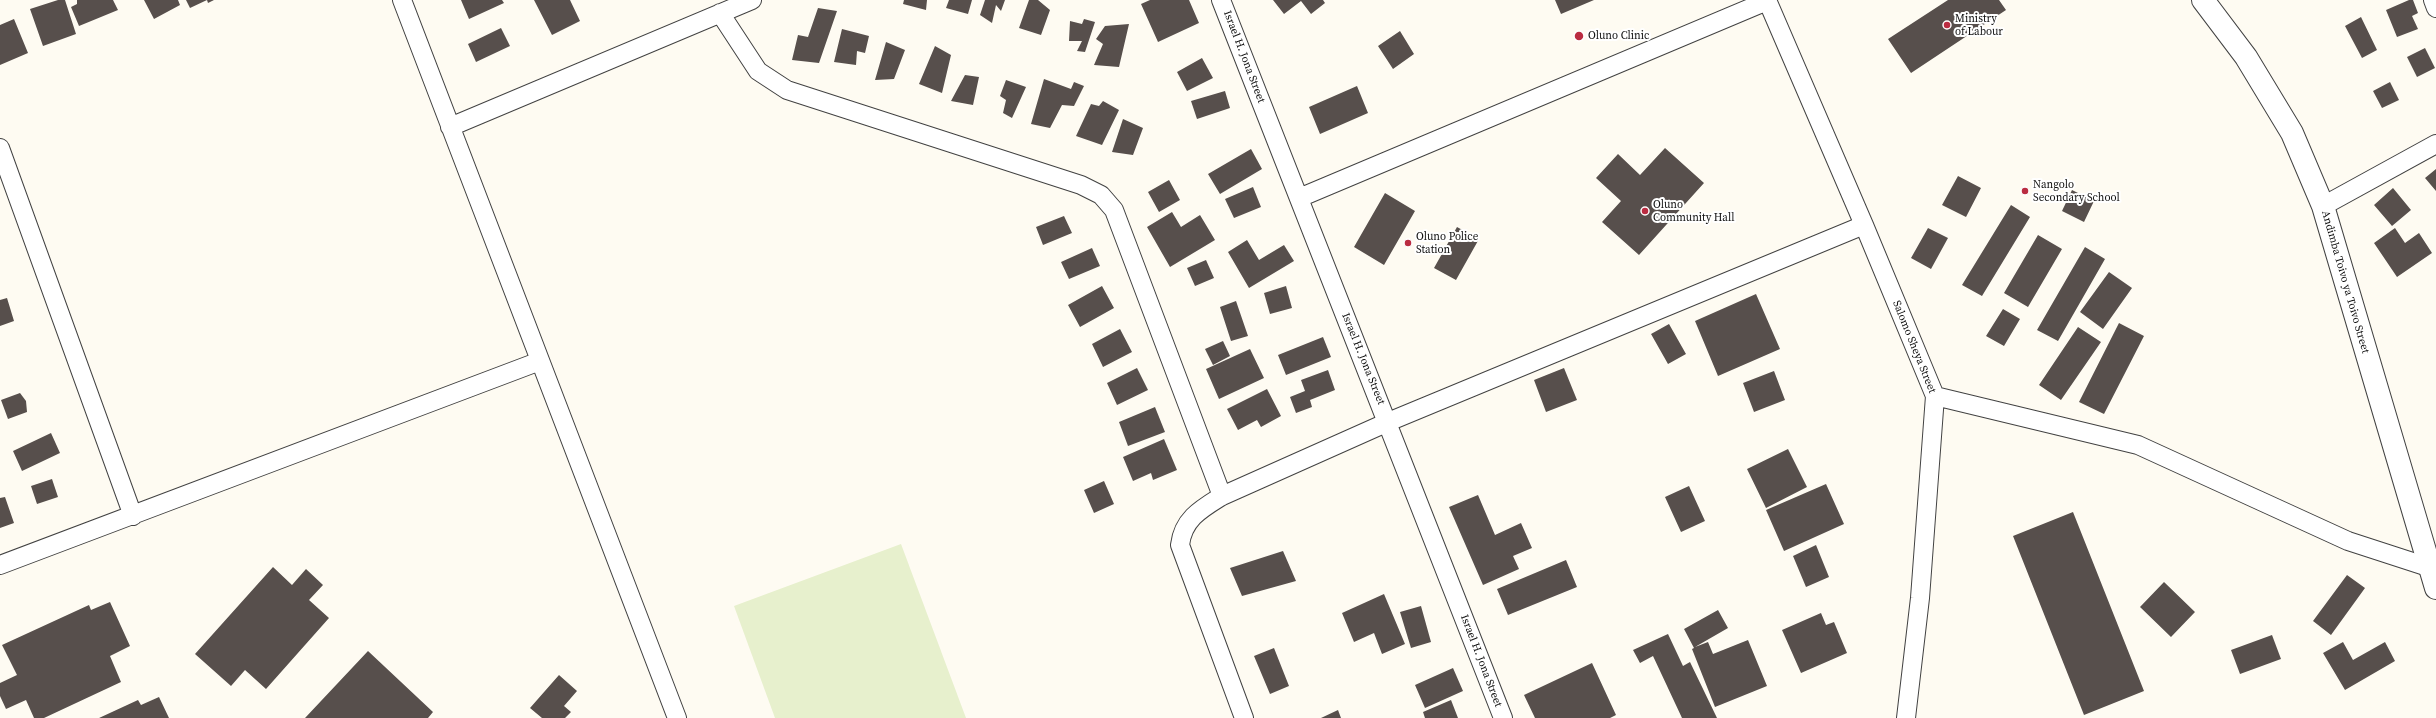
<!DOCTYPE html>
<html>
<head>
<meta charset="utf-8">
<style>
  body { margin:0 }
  canvas { display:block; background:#fefbf2 }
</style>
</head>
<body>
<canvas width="2436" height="718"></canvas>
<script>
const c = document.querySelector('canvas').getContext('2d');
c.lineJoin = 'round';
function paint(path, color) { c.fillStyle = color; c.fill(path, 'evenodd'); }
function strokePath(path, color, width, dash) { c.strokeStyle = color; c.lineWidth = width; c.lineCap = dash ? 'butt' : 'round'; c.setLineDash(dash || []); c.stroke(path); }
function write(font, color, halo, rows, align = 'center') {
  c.font = font + ' "Source Serif 4",serif'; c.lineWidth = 4; c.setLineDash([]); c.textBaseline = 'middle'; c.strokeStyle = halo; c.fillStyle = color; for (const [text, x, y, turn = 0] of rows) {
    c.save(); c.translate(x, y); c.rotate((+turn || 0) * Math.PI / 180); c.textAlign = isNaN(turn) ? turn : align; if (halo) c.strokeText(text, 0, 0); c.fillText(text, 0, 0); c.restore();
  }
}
paint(new Path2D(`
  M901,544L966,718H775L734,606Z`), '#e7f0cd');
paint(new Path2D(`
  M58,0H65L76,34L43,46L30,9Z
  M77,0H113L118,10L79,26L71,7L77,4Z
  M144,0H178L180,5L154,19Z
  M186,0H214L208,3L207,0L190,8Z
  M461,0H502L504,3L469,19Z
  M534,0H570L580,21L552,35Z
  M904,0H927L926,10L903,4Z
  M949,0H972L968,14L946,8Z
  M985,0H1005L1001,11L996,5L992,23L980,15Z
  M1029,0H1038L1050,10L1041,35L1019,28Z
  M1150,0H1189L1199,23L1158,42L1141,4Z
  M1273,0H1323L1325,3L1311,14L1301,1L1284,14Z
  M1555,0H1594L1561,14Z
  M1948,0H1999L2006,10L1911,73L1888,39Z
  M2409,0H2413L2418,13L2412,16L2418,29L2397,37L2386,10Z
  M818,8L837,11L819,63L792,60L798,35L808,37Z
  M2361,17L2377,50L2362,58L2345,26Z
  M14,19L28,53L0,65V25Z
  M1084,19L1095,22L1085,52L1077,51L1082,41H1069L1070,21L1082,24Z
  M1129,24L1119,67L1094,65L1103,44L1096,39L1105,26Z
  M501,28L510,46L476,62L468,44Z
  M842,29L869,36L865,53L857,51L856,65L834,62Z
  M1400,31L1414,54L1393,69L1378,46Z
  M886,42L905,50L894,79L875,80Z
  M935,46L951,55L942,93L919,84Z
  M2425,48L2435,68L2417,77L2407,57Z
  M1202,58L1213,78L1187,91L1177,72Z
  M965,75L979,77L973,105L951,101Z
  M1044,79L1071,89L1074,82L1084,86L1074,106L1062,105L1050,128L1031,124Z
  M1006,80L1026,87L1012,118L1003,113L1006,100L1000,96Z
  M2390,82L2399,100L2382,108L2373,91Z
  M1357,86L1368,113L1320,134L1309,107Z
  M1225,91L1230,108L1197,119L1191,101Z
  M1103,101L1119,110L1102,145L1076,136L1091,104L1099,106Z
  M1123,119L1143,128L1133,155L1112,152Z
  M1665,148L1704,183L1639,255L1602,222L1621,201L1596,178L1618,154L1640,175Z
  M1251,149L1262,169L1220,194L1208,174Z
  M2436,169V191L2425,178Z
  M1958,176L1981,188L1966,217L1942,205Z
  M1169,180L1180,200L1159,212L1148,192Z
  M1253,187L1261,207L1234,218L1225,199Z
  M2393,188L2411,210L2392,226L2374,205Z
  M2072,190L2094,201L2084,222L2062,211Z
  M1385,193L1415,211L1384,265L1354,247Z
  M2011,205L2030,217L1982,296L1962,285Z
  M1172,212L1181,227L1200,215L1215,240L1170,267L1147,227Z
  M1064,216L1072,233L1043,245L1036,227Z
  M1457,227L1479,239L1456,280L1434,268Z
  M1928,228L1948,238L1931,269L1911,258Z
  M2395,228L2405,243L2419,233L2432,253L2397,277L2374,243Z
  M2038,235L2062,249L2028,307L2004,293Z
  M1247,240L1259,260L1284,245L1294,261L1249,288L1228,252Z
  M2085,247L2105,259L2058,341L2037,330Z
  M1092,248L1100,266L1069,279L1061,262Z
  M1206,260L1214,278L1195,286L1187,268Z
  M2109,272L2132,288L2103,329L2080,312Z
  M1102,286L1114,308L1080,327L1068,305Z
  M1286,286L1292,308L1270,314L1264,293Z
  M1756,294L1780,349L1718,376L1695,321Z
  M7,298L14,321L0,326V300Z
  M1236,301L1248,336L1231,341L1220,307Z
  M2003,309L2020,319L2004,346L1986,336Z
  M2119,323L2144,336L2104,414L2079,402Z
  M1669,324L1686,354L1668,364L1651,334Z
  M2078,327L2101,342L2061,400L2039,385Z
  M1120,329L1132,352L1103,367L1092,344Z
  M1323,337L1331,357L1286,375L1278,355Z
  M1223,341L1230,356L1213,365L1205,349Z
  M1250,349L1264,378L1219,399L1206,369Z
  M1137,368L1148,390L1117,405L1107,383Z
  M1564,368L1577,400L1546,412L1534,380Z
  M1328,370L1335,390L1310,400L1312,407L1296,413L1290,397L1305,391L1301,380Z
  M1774,371L1785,400L1754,412L1743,383Z
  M1267,389L1281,416L1261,427L1257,420L1238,430L1227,409Z
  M20,393L26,401L27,412L8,419L1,400Z
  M1155,407L1165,432L1128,446L1119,422Z
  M51,433L60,453L22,471L13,451Z
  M1164,439L1177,470L1153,480L1151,473L1133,481L1123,457Z
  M1788,449L1807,487L1766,508L1747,469Z
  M52,479L58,497L37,504L31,486Z
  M1104,481L1114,504L1094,513L1084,490Z
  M1826,484L1844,524L1784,551L1766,510Z
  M1689,486L1705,521L1681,532L1665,497Z
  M1478,495L1495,535L1521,523L1532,548L1513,556L1519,569L1483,585L1449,507Z
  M5,497L14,523L0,528V498Z
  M2073,512L2144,691L2084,715L2013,536Z
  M1816,545L1829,577L1806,587L1793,556Z
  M1283,551L1296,581L1242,596L1230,568Z
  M1566,560L1577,587L1508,615L1497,589Z
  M273,567L292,585L306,569L323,585L309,600L329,618L266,689L245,670L231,686L195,654Z
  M2347,575L2365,588L2331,635L2313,621Z
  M2164,582L2195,612L2171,637L2140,607Z
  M1384,594L1405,644L1382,654L1374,633L1354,642L1342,613Z
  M110,602L130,646L110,656L121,682L44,718H34L26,700L6,709L0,696V683L17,675L2,645L89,605L91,610Z
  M1421,606L1431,642L1411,648L1400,612Z
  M1718,610L1728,628L1695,647L1708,642L1713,654L1748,640L1767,686L1715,707L1692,649L1694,648L1684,629Z
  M1821,613L1826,625L1834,622L1847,653L1801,673L1782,630Z
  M1668,634L1683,666L1690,662L1717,718H1682L1653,656L1640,663L1633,650Z
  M2272,635L2281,659L2240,674L2231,650Z
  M2343,642L2353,660L2385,642L2395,661L2345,690L2323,653Z
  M1274,648L1289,686L1270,694L1254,656Z
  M368,651L433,712L428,718H305Z
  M1592,663L1616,715L1610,718H1535L1524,695Z
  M1453,668L1463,691L1425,708L1415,685Z
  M559,675L577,691L564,706L571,712L565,718H542L530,708Z
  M159,697L169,718H99L138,700L141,705Z
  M1451,700L1458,718H1425L1423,712Z
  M1338,710L1341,718H1321Z`), '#574f4c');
const minor = new Path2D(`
  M402,0L677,718
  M1221,0L1503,718
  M1767,0L1864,225L1935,396L1920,598L1906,718
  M2433,0L2436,8
  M720,13L758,71L787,90L1081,185L1101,195L1114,210L1222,496L1388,422L1864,225
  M450,127L752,0
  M0,148L133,516
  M1299,198L1767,1
  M2323,206L2436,144
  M1935,396L2138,445L2348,541L2428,567
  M1222,496C1201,509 1183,519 1180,545L1244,718
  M0,565L540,361`);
const tertiary = new Path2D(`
  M2203,0L2246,57L2292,133L2323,206L2436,588`);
strokePath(minor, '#424242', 20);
strokePath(tertiary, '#424242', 24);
strokePath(minor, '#fff', 18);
strokePath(tertiary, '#fff', 22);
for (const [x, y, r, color] of [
  [1947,25,4,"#ba2c41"],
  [1579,36,5,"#ba2c41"],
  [2025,191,4,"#ba2c41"],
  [1645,211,4,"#ba2c41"],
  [1408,243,4,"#ba2c41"]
]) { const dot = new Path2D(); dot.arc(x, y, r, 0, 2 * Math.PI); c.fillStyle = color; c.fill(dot); strokePath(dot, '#fff', 1.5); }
write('11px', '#0f0f0f', '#fff', [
  ["Ministry",1955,19],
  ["of Labour",1955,32],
  ["Oluno Clinic",1588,36],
  ["Nangolo",2033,185],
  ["Secondary School",2033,198],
  ["Oluno",1653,205],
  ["Community Hall",1653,218],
  ["Oluno Police",1416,237],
  ["Station",1416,250]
], 'left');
write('11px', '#0f0f0f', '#fff', [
  ["Israel H. Jona Street",1244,57,69],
  ["Andimba Toivo ya Toivo Street",2345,282,74],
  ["Salomo Sheya Street",1914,347,68],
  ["Israel H. Jona Street",1363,359,68],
  ["Israel H. Jona Street",1481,661,69]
]);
</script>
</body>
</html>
